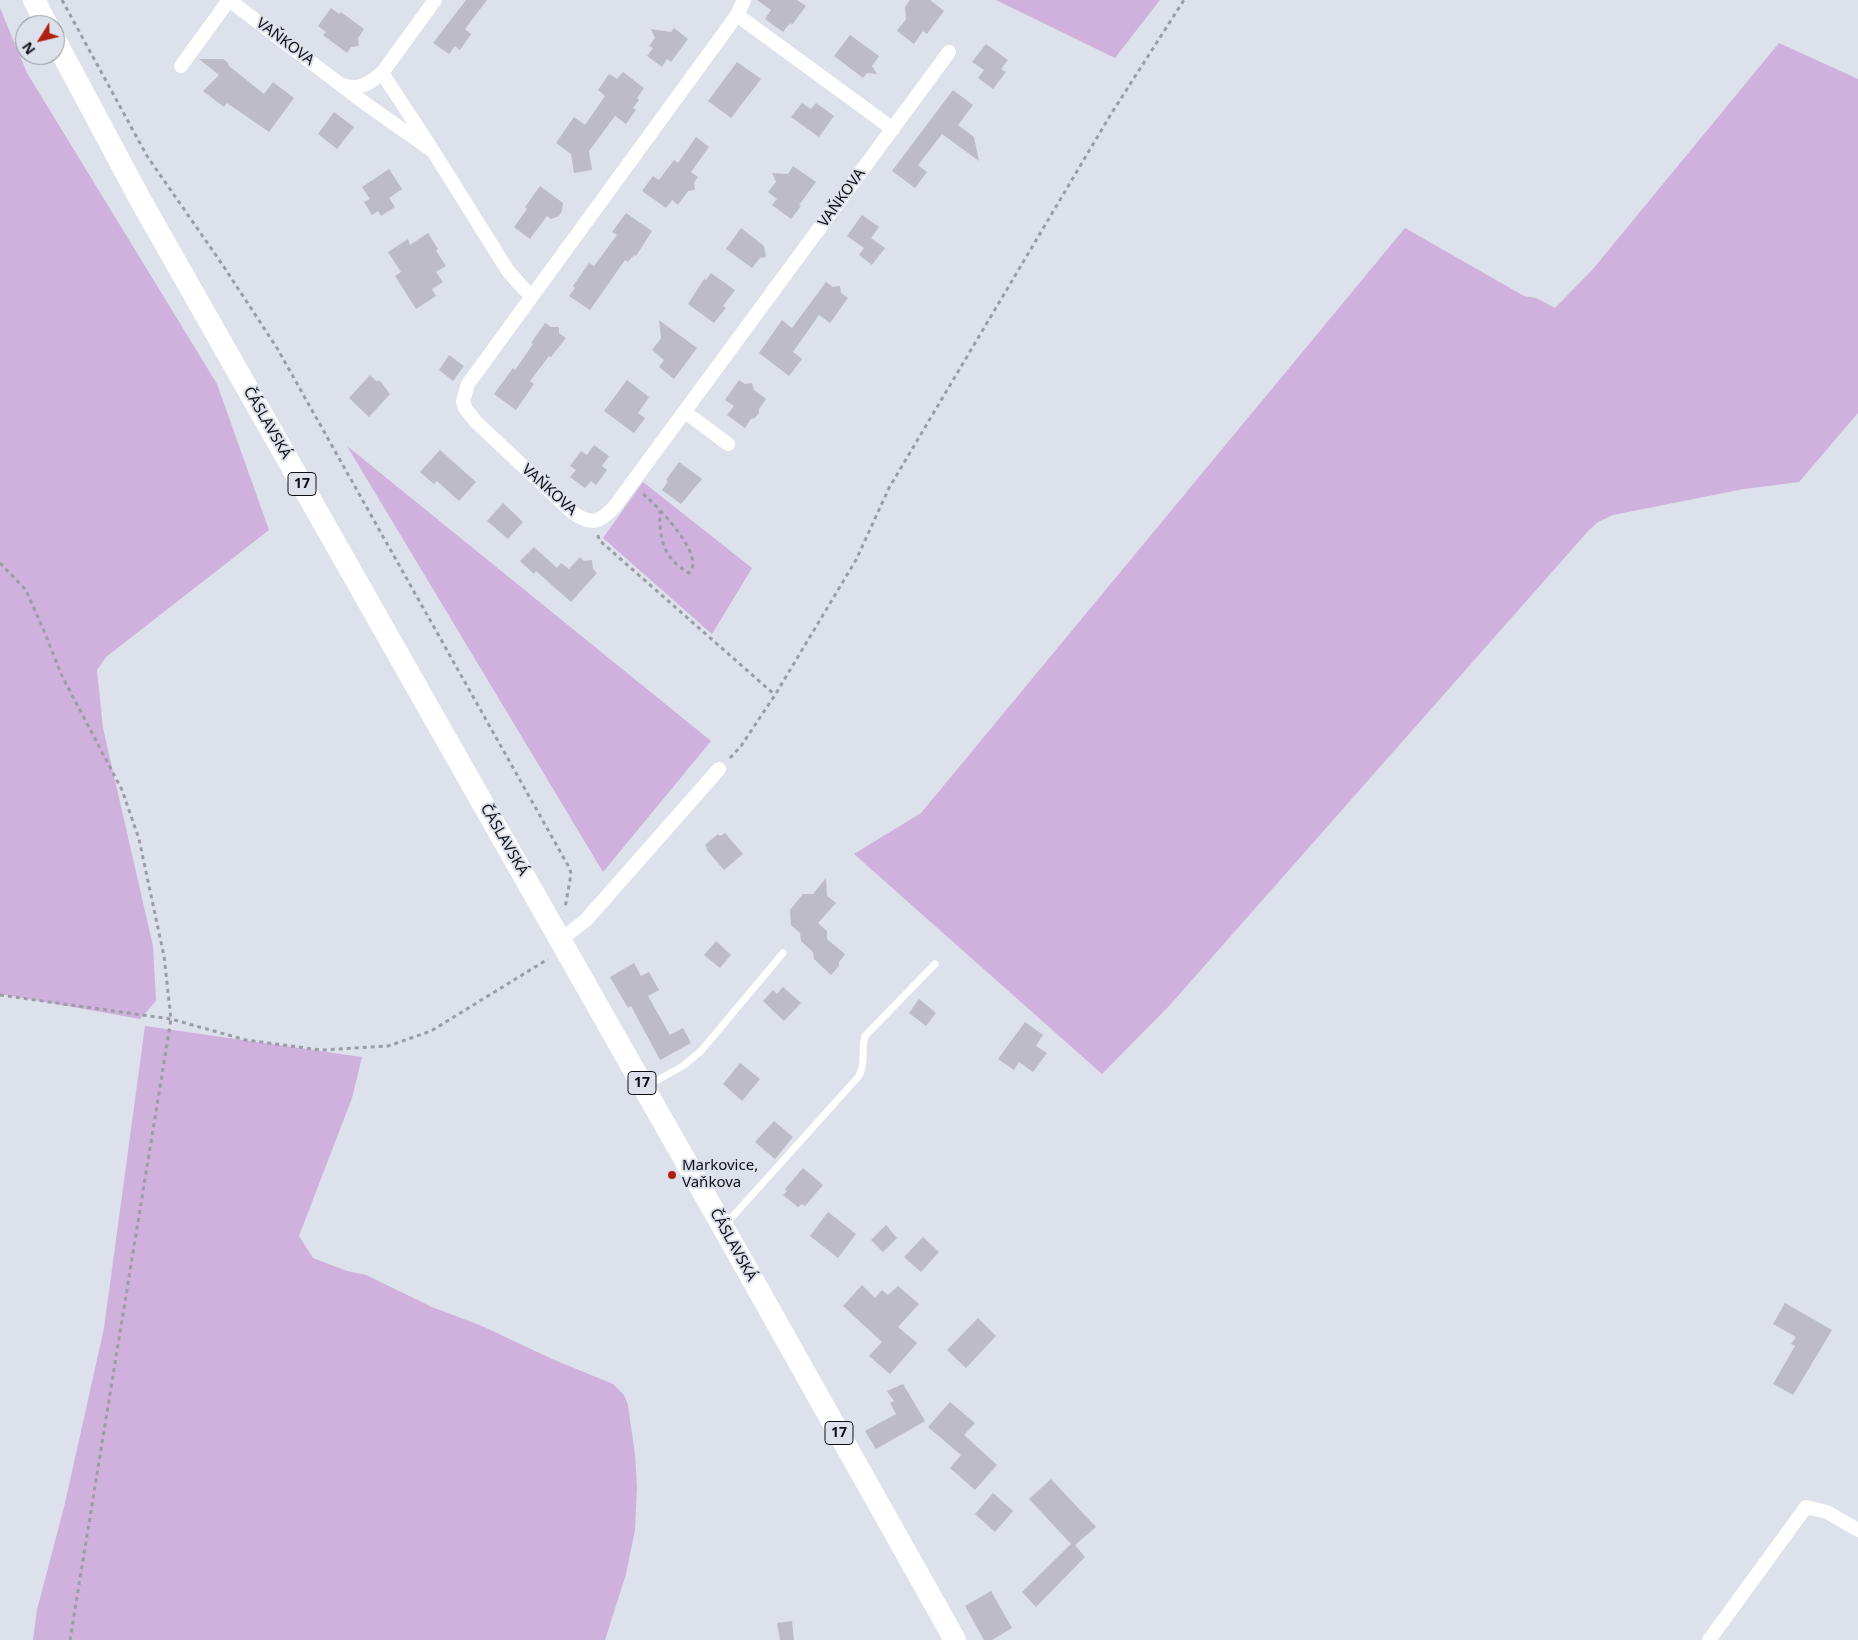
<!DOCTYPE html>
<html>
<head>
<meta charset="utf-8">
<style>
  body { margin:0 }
  #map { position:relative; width:1858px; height:1640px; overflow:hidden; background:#dce1eb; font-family:"Noto Sans",sans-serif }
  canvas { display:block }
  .north { position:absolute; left:15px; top:15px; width:50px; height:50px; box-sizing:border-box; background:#dce1eb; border:1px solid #8a8d95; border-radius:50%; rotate:234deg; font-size:14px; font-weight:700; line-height:20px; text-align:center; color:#0f1014 }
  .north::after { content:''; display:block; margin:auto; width:18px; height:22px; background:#af2013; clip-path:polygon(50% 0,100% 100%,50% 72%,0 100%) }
</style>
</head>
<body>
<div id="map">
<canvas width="1858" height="1640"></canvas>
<div class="north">N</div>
</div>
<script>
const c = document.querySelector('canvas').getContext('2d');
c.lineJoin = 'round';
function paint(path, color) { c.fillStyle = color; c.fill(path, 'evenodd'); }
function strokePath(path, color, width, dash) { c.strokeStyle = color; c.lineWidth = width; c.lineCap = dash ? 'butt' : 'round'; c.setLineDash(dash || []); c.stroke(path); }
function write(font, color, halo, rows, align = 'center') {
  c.font = font + ' "Noto Sans",sans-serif'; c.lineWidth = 4; c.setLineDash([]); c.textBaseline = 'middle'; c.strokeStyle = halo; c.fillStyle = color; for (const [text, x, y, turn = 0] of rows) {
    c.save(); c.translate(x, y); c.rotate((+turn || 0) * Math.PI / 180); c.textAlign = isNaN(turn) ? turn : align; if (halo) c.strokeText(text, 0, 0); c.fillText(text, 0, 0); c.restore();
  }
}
paint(new Path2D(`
  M996,0H1160L1115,58Z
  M0,8L27,73L217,384L269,530L106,657L97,670L103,728L153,946L156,1001L140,1019L0,994Z
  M1779,43L1858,79V413L1799,482L1744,489L1613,515L1598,522L1589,530L1169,1006L1102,1074L854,854L921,813L1405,228L1524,296L1536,298L1555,308L1593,269Z
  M347,446L711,741L603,872Z
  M643,482L752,568L712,634L603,538Z
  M145,1026L362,1057L352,1098L299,1236L313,1258L347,1271L366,1275L432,1307L482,1326L552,1359L613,1384L624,1395L628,1405L635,1455L637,1487L635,1530L626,1574L605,1640H33L37,1610L65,1503L104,1328Z`), '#d0b0dd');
paint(new Path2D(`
  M466,0H487L465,29L471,34L460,50L455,46L449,54L433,43Z
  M757,0H797L806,6L792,25L790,23L783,32L765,19L771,10Z
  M910,0H930L944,11L927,34L923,31L914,44L897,31L906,19L905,7Z
  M331,8L339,14L341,12L364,29L358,38L359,46L351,47L347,53L323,35L326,32L318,26Z
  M674,28L688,39L671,62L667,59L662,67L647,56L653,48L649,46L655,38L651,29L671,32Z
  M850,35L879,56L872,66L877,74L867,73L863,78L834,56Z
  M986,44L1008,60L1001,69L1006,72L993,89L978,78L984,70L972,62Z
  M199,59H223L228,63L229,66L264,94L273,82L294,98L269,132L227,103L224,107L203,91L219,75Z
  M737,62L761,79L731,118L708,101Z
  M623,72L644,88L637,98L639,100L633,108L636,110L626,124L615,116L589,151L592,170L574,173L571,154L556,143L574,117L585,125L605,96L598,90L609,74L617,79Z
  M953,90L973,105L958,125L974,137L979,161L942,134L918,165L927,172L915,188L892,171Z
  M802,103L811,109L816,103L834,116L819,137L791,117Z
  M334,112L354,127L337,149L318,134Z
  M696,137L709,147L691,172L698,177L694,183L695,190L688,191L678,205L672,200L666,208L642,191L653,176L659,180L674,160L678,163Z
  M793,166L816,182L799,205L801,206L791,219L772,205L777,199L768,192L776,182L772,173L788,174Z
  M389,169L402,189L389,198L395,207L381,216L378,211L372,215L364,202L370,199L362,187Z
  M540,186L563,203L562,211L559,216L551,219L547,216L530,239L514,227L527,209L525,207Z
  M626,213L652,231L636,256L634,255L628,262L625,260L590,310L569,296L575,288L573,286L589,263L594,266L617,235L612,232Z
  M862,215L879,227L864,248L847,236Z
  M741,228L764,246L766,257L760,258L752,268L726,249Z
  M428,233L438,249L436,251L446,266L436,272L443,282L432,289L436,296L416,309L395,276L401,272L388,252L408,239L410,245Z
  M871,238L885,248L872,265L859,255Z
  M711,273L735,290L723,306L726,308L714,323L688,304L704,279L706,280Z
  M826,282L833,287L840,286L841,293L848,298L830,323L819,315L793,352L802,359L789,376L759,353L782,320L792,328Z
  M659,320L697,348L674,379L659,367L664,360L652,350L661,338Z
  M545,323L551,327H559V333L566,338L551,357L549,356L530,381L534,384L516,410L494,394L513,368L515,370L533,344L531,343Z
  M449,355L464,366L453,381L439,370Z
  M370,375L376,381H380L390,394L369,417L349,398Z
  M627,380L649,397L638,413L645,418L634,433L604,411Z
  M739,380L745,384L752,383L754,390L766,399L759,409V413L755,418L751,419L745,428L727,415L734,406L725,400Z
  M594,445L609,456L602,466L607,470L596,485L591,481L585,488L570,477L576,470L570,466L581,451L587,455Z
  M440,450L476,482L459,501L437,481L434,484L420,472Z
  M679,462L702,479L681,504L662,490L668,481L666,480Z
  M503,503L523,522L508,539L487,521Z
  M534,547L557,568L561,563L569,569L580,557L584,561L592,560L593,569L597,573L571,602L536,571L534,574L520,561Z
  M725,833L743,854L724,870L706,849L707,848L705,845L718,834L720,836Z
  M826,878L827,896L836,903L818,923L827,931V939L845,954L839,962V966L831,975L814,959L813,952L801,941L800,933L791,925L790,910L803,894H813Z
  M716,941L731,955L720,968L704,955Z
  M634,963L641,976L649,972L659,990L648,996L670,1035L683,1028L691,1043L660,1060L631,1006L628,1008L610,977Z
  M783,987L801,1003L784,1021L763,1001L773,990L777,994Z
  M919,999L936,1013L926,1026L909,1013Z
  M1025,1022L1043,1035L1036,1046L1047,1053L1033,1072L1019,1062L1014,1070L998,1059Z
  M740,1063L760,1079L742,1101L723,1084Z
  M774,1121L793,1137L775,1159L755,1142Z
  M803,1168L823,1185L805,1206L802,1204L798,1207L783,1195L787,1191L785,1189Z
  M828,1212L856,1234L838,1258L810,1236Z
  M886,1225L897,1238L883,1252L871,1240Z
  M923,1237L939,1252L921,1272L904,1257Z
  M862,1285L875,1298L882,1290L888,1295L898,1286L919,1304L898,1327L917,1343L890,1374L869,1356L882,1342L843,1306Z
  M1785,1303L1832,1330L1793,1395L1773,1384L1795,1346L1791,1344L1796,1337L1773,1324Z
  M978,1318L996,1336L966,1368L947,1350Z
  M903,1384L925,1421L876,1449L865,1431L896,1414L890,1403L894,1401L887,1391Z
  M950,1402L975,1423L964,1435L997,1465L975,1490L950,1468L961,1455L928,1427Z
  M1051,1479L1096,1527L1075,1545L1085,1557L1036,1607L1022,1592L1071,1544L1029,1499Z
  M993,1493L1013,1511L995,1532L975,1514Z
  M991,1591L1012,1628L992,1640H984L965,1606Z
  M792,1621L794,1640H780L777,1623Z`), '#bdbbc6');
strokePath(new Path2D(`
  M62,0L147,156L222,264L277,348L570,869L571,874L565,908
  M643,494C657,505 707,557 689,573C663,558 659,539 660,511
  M598,535L599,540L775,695
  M0,563L26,590L44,631L62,676L122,790L139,839L149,886L164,956L171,1019L70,1640
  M730,758L741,746L775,695L856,560L889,488L1111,114L1184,0
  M0,995L171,1019L246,1040L321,1050L388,1046L431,1031L548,959`), '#9a9da5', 3, [4, 4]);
strokePath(new Path2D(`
  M647,1086L683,1066L701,1051L783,953
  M725,1225L859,1076C866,1063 861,1049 865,1036L935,964`), '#fff', 7);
strokePath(new Path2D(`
  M229,0L366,104L433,151L508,271L524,289L531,295
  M744,0L737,15L468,384L463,401L465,408L476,422L572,512C591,526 600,523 615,506L949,52
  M737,15L893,129
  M181,66L229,0
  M382,73L430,146
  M343,85C358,91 370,83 382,73L435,0
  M685,412L728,444
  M560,940L586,920L719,769
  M1709,1640L1806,1507L1827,1512L1858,1530`), '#fff', 14);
strokePath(new Path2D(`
  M34,0L47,25
  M55,40L141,201L723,1227L955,1640`), '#fff', 22);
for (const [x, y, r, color] of [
  [672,1175,5,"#af2013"]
]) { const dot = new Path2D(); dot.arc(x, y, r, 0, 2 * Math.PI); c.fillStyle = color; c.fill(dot); strokePath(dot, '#dce1eb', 2); }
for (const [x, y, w] of [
  [302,484,28],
  [642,1083,28],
  [839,1433,28]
]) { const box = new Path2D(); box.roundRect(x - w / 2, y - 11.5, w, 23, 4); c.fillStyle = '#dce1eb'; c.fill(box); strokePath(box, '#0f1014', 1); }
write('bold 14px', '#0f1014', null, [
  ["17",302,484],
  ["17",642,1083],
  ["17",839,1433]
]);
write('15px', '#0f1014', '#dce1eb', [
  ["VAŇKOVA",285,42,37],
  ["VAŇKOVA",842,198,-54],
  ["ČÁSLAVSKÁ",267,423,60],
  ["VAŇKOVA",549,490,42],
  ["ČÁSLAVSKÁ",504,840,60],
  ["ČÁSLAVSKÁ",733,1245,61]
]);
write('15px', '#0f1014', '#dce1eb', [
  ["Markovice,",682,1166],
  ["Vaňkova",682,1183]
], 'left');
</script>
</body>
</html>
